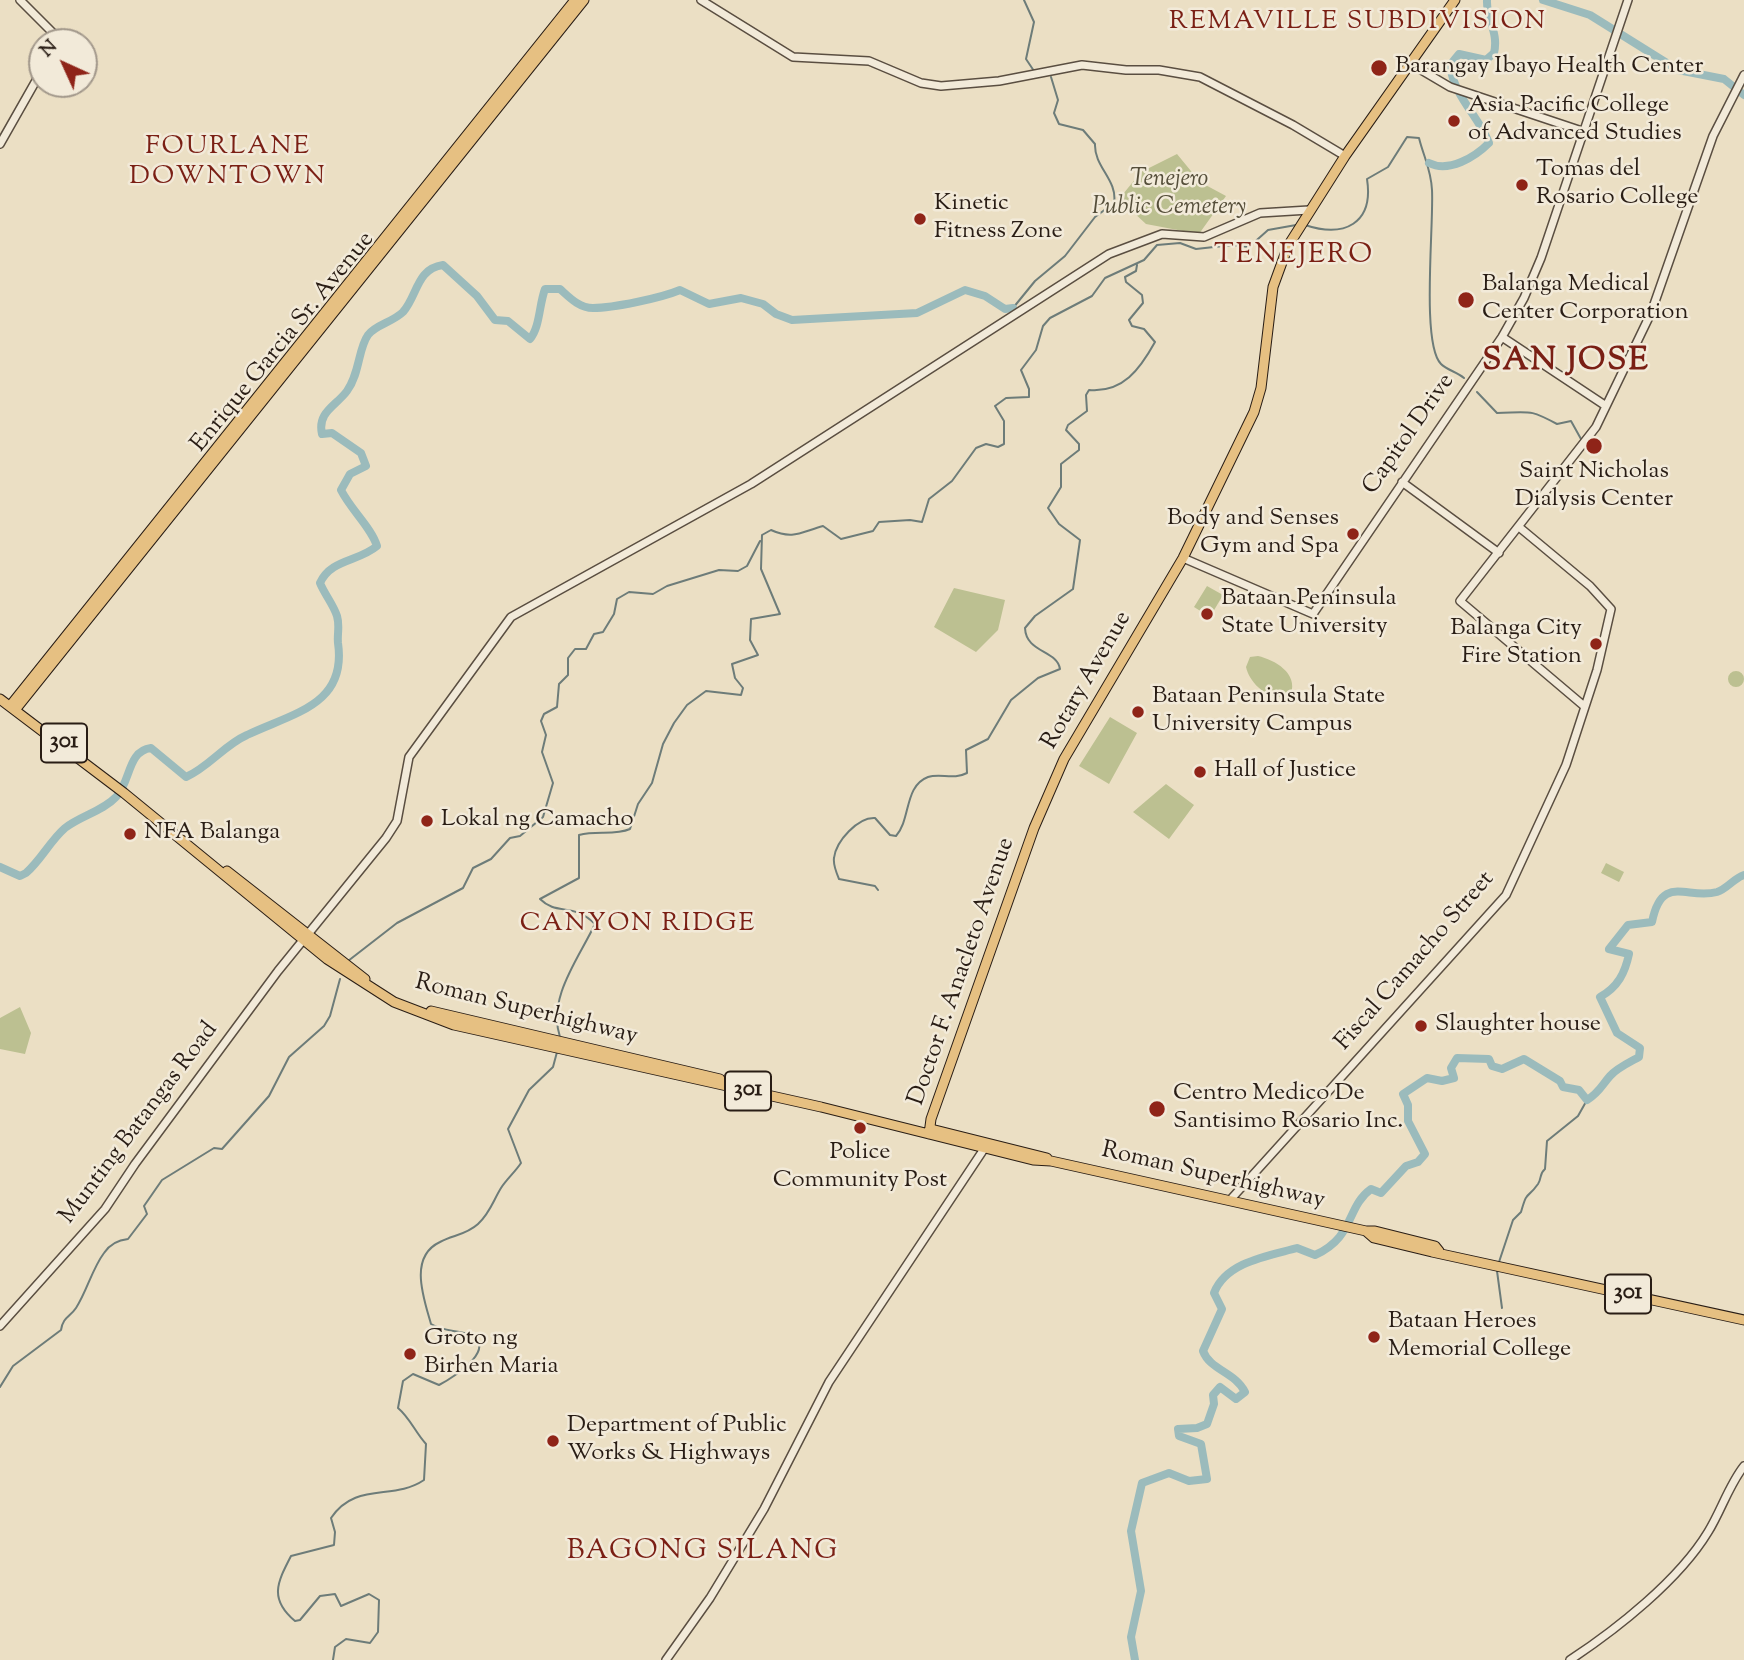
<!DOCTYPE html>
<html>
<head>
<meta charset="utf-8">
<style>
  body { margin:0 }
  #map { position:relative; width:1744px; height:1660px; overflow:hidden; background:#ebdfc4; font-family:"Sorts Mill Goudy",serif }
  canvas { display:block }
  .north { position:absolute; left:28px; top:28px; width:70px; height:70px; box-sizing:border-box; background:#f2ead9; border:2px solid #a2988b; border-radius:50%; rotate:315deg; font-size:19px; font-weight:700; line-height:28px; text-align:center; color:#291d15 }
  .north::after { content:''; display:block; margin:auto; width:24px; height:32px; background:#8f2418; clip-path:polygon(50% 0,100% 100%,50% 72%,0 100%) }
</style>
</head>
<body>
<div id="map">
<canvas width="1744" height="1660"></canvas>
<div class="north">N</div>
</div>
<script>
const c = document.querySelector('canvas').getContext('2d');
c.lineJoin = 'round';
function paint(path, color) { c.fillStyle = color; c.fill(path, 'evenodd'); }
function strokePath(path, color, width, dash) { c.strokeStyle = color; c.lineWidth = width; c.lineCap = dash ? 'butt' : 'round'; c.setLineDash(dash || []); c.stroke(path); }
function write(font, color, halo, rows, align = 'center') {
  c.font = font + ' "Sorts Mill Goudy",serif'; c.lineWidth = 5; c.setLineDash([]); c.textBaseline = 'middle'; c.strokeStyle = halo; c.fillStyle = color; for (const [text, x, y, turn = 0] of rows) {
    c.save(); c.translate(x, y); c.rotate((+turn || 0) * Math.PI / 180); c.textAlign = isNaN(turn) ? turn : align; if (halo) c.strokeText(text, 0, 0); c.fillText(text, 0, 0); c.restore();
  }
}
paint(new Path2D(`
  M1177,154L1200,182L1226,196L1199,234L1146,224L1119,199L1141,172Z
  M1207,586L1223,595L1210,617L1194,607Z
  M954,588L1005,600L998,630L976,652L934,627Z
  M1258,656C1275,660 1298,673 1291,694C1272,704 1250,685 1246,667L1250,657Z
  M1728 679a8 8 0 1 1 16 0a8 8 0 1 1-16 0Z
  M1110,717L1137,733L1109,784L1079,766Z
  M1166,784L1194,805L1169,839L1133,812Z
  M1606,863L1624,872L1619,882L1601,873Z
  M20,1007L31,1033L25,1054L0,1049V1018Z`), '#bcc091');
strokePath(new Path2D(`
  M1024,0L1034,22L1026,59L1034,71
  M1305,225C1344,238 1374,224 1367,179L1388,167L1407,137L1419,138C1424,158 1431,169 1432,190C1434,225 1421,344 1441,364C1447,370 1457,372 1464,378
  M1013,308L1035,281L1065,256L1095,217L1114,203C1118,180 1094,167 1095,144L1083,130L1059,124L1054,113L1058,100L1051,77
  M1477,392L1497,413C1531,412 1529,409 1557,424L1571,421L1581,439
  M878,890L875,886L839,879C836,872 833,865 834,858C836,841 858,817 875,818L890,835L896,836C911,819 904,786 928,777C940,773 954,780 967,773L966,750L988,739L1011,700L1038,678L1060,669C1057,650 1026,653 1025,628L1035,616L1073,589L1080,540L1059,524L1048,508L1061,487V464L1079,450V444L1066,430L1068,425L1087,411L1086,395L1089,390C1123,393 1140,369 1155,342L1144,329L1132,326L1129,320L1143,303L1142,295L1126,282L1125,277L1136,271L1137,265
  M348,961L397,923L463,888L473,868L491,859L510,838L520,836L543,817L553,783L542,752L546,735L541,721L544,714L557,707L559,684L568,675V658L575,649H586L594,634L603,632L614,614L617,599L629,592L653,594L667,586L719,570L738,571L747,566L760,541
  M560,1037C547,998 579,958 595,924C573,902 557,916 540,899L579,878V835C597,830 614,836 630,829L638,804L652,783L663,744L674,723L687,705L706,691L741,695L743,688L735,678L732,664L758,655L750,640L751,619L780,614L761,569L762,535L771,530C793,540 801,532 823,526L841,539L873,531L879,522L910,520L922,522L929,499L952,481L976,448L986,444L998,447L1004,444V421L995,406L1006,398L1029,397V389L1021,370L1036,350L1043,326L1050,318L1092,296L1105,278L1144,260L1157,245L1180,243L1196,249L1232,245L1249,247L1268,230L1296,225
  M1499,1262L1513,1220L1521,1212C1528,1188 1526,1201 1538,1184C1542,1178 1539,1174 1545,1169L1547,1141L1578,1116L1587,1100
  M1497,1271L1502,1308
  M0,1387L13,1366L61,1330C63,1317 70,1317 76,1308C87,1291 92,1269 104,1253C110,1244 118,1240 128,1239L147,1214L144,1206L162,1180L214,1148L222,1149L269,1096L289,1057L324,1026L330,1016L340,979
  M333,1660L335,1647L346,1639L370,1643L378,1632L379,1600L369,1594L341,1606L335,1594L320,1596L300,1620L295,1621C269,1599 277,1583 291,1556L334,1545L335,1532L331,1518C356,1481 393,1501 424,1480L426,1444C415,1432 410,1418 398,1408L403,1381L413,1374L439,1385C455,1377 504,1344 464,1333C452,1330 443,1331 431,1324C424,1299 408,1257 440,1242C453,1235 466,1235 478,1224C490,1213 493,1201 501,1188C506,1180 515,1172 521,1163L508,1129L529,1090L553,1067L557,1052`), '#6d7c79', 2);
strokePath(new Path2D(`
  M1543,0L1590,15L1678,70L1724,79L1744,95
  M1429,163C1449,173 1475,157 1489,143C1478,115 1454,97 1450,65L1459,54L1486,60L1494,53C1499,32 1486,19 1487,0
  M0,867L20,876L26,873C41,860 50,841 65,828C80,816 103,811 116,797C131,782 127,751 151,748L186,777C209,767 224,745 247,735C293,713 347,705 338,643C337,634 340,626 337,616C333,604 325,595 320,583C331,559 358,562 377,546C371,527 351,510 341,490L350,474L366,466L361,453L332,433L322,434C317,412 336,406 347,391C360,373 358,349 368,335C375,325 393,322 403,312C418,295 416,269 443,265L477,296L495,320L508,321L530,339C540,327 539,305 545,289H560C569,297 579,308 593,308C613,308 661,298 680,290L709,304L741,298L763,304L776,314L792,320L917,313L965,290L985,296L1005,309L1013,308
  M1135,1660L1131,1637L1141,1591L1131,1531L1142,1483L1169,1473L1189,1481L1207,1479L1201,1444L1179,1436L1178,1429L1197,1428L1207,1424L1214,1404L1213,1395L1220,1387L1236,1399L1245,1392C1235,1372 1210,1370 1203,1351L1222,1309L1214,1293C1226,1262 1268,1256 1297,1248L1315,1255C1355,1237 1346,1207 1371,1189L1381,1193L1406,1166L1418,1162L1425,1154L1408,1121V1105L1403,1094L1427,1078L1442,1081L1454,1078L1451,1068L1457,1058L1489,1059L1492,1066L1502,1069L1524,1059L1560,1081L1563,1087L1579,1090L1587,1100C1599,1093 1602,1085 1610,1076C1617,1068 1630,1062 1639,1057L1640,1048L1617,1033L1600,997C1618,987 1625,973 1629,954L1609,949L1628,925L1652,922C1662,873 1687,900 1717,892C1727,889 1734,878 1744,875`), '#9bbbbc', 8);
const minor = new Path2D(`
  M20,0L54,34L56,42
  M701,0L793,57L869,61L921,83L941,86L999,81L1082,65L1126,70H1159L1200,77L1293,125L1345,156
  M1411,64L1450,87L1585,132
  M0,144L42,70
  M1502,337L1606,406
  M1402,482L1499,553
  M1183,558L1313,614L1502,337L1524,298L1541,258L1628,0
  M1584,706L1460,601L1596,427L1651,313L1713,136L1744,75
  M1231,1199L1506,895L1566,765L1597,670L1611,609L1590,586L1519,527
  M0,1326L105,1209L135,1164L278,971L386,838L397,821L409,757L511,617L751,484L1109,254L1162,234L1204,237L1260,213L1309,210
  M666,1660L710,1598L764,1509L829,1382L984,1149
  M1570,1660C1617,1629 1679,1580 1708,1532C1721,1511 1729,1485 1744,1466`);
const major = new Path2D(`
  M0,699L124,793L327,959L394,1002L454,1025L821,1107L1033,1160L1051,1161L1366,1231H1375L1435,1246L1439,1251
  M10,706L575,0
  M15,710L584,0
  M227,871L365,979
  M431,1011L720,1079
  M935,1130L1047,1158
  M929,1134L931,1119L1034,828L1064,759L1183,558L1254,412L1261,388L1273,287L1288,246L1345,156L1455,0
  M1366,1231L1374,1238L1432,1252L1744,1320`);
strokePath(minor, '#5a4e41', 10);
strokePath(major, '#291d15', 11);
strokePath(minor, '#f2ead9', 7);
strokePath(major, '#e6c082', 9);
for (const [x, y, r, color] of [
  [1379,68,9,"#8f2418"],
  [1454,121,7,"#8f2418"],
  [1522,185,7,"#8f2418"],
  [920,219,7,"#8f2418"],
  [1466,300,9,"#8f2418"],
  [1594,446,9,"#8f2418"],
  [1353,534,7,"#8f2418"],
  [1207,614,7,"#8f2418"],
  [1596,644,7,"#8f2418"],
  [1138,712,7,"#8f2418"],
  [1200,772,7,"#8f2418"],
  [427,821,7,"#8f2418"],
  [130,834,7,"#8f2418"],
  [1421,1026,7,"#8f2418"],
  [1157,1109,9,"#8f2418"],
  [860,1128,7,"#8f2418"],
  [1374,1337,7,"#8f2418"],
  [410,1354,7,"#8f2418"],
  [553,1441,7,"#8f2418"]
]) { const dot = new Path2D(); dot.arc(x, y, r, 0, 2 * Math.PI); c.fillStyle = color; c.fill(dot); strokePath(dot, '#f2ead9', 2.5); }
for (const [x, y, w] of [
  [64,743,46],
  [748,1091,46],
  [1628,1294,46]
]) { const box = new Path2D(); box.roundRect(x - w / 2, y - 19.5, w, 39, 5); c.fillStyle = '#f2ead9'; c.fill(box); strokePath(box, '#291d15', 2); }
write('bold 23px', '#291d15', null, [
  ["301",64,743],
  ["301",748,1091],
  ["301",1628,1294]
]);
write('24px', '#291d15', '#f2ead9', [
  ["Barangay Ibayo Health Center",1395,68],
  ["Asia Pacific College",1468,107],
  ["of Advanced Studies",1468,135],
  ["Tomas del",1536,171],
  ["Rosario College",1536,199],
  ["Kinetic",934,205],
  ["Fitness Zone",934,233],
  ["Balanga Medical",1482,286],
  ["Center Corporation",1482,314],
  ["Saint Nicholas",1594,473,"center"],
  ["Dialysis Center",1594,501,"center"],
  ["Body and Senses",1339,520,"right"],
  ["Gym and Spa",1339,548,"right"],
  ["Bataan Peninsula",1221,600],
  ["State University",1221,628],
  ["Balanga City",1582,630,"right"],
  ["Fire Station",1582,658,"right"],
  ["Bataan Peninsula State",1152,698],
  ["University Campus",1152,726],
  ["Hall of Justice",1214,772],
  ["Lokal ng Camacho",441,821],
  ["NFA Balanga",144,834],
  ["Slaughter house",1435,1026],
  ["Centro Medico De",1173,1095],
  ["Santisimo Rosario Inc.",1173,1123],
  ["Police",860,1154,"center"],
  ["Community Post",860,1182,"center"],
  ["Bataan Heroes",1388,1323],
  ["Memorial College",1388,1351],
  ["Groto ng",424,1340],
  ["Birhen Maria",424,1368],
  ["Department of Public",567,1427],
  ["Works & Highways",567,1455]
], 'left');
write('italic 24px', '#554e3a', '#f2ead9', [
  ["Tenejero",1169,181],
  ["Public Cemetery",1169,209]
]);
write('24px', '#291d15', '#f2ead9', [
  ["Enrique Garcia Sr. Avenue",284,343,-51],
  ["Capitol Drive",1410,435,-55],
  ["Rotary Avenue",1088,681,-60],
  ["Fiscal Camacho Street",1416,962,-49],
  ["Doctor F. Anacleto Avenue",963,972,-71],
  ["Roman Superhighway",526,1011,14],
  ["Munting Batangas Road",140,1124,-53],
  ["Roman Superhighway",1213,1177,13]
]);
c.letterSpacing = '2px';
write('26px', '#7a1f14', '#f2ead9', [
  ["REMAVILLE SUBDIVISION",1358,24],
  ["FOURLANE",228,149],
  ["DOWNTOWN",228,179],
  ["CANYON RIDGE",638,926]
]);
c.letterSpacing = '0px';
c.letterSpacing = '2px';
write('28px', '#7a1f14', '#f2ead9', [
  ["TENEJERO",1294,257],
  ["BAGONG SILANG",703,1553]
]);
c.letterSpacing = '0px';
c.letterSpacing = '2px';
write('bold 32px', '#7a1f14', '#f2ead9', [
  ["SAN JOSE",1566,364]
]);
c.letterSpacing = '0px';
</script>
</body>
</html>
